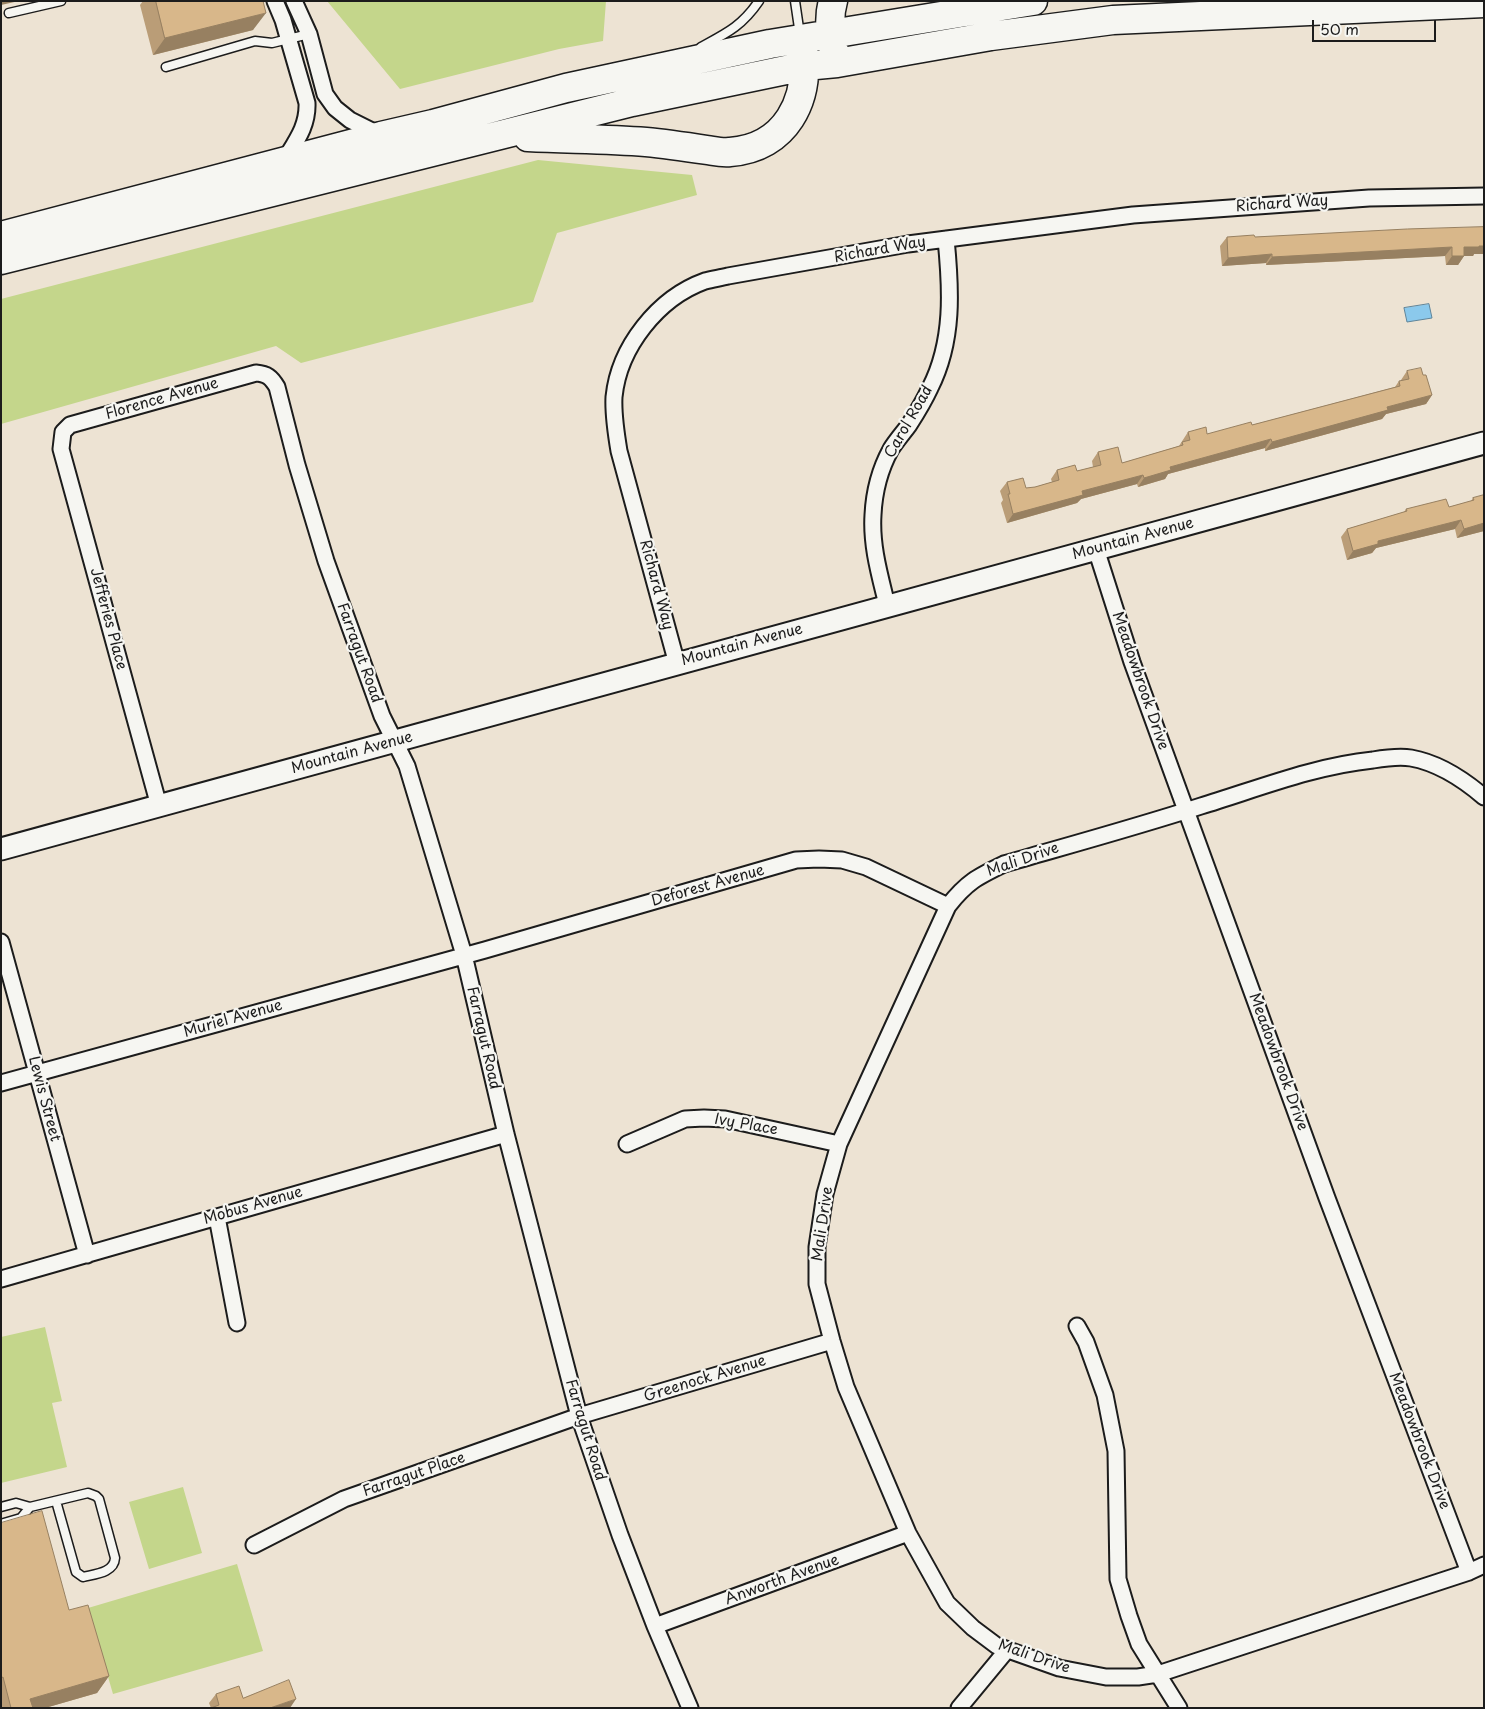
<!DOCTYPE html>
<html>
<head>
<meta charset="utf-8">
<style>
  body { margin:0 }
  #map { position:relative; width:1485px; height:1709px; overflow:hidden; background:#ede3d3; font-family:"Playpen Sans",sans-serif }
  canvas { display:block }
  .frame { position:absolute; inset:0; border:2px solid #1c1c1c; pointer-events:none }
  .scale { position:absolute; left:1312px; top:20px; width:124px; height:22px; box-sizing:border-box; border:2px solid #1c1c1c; border-top:0; padding-left:6px; font-size:15px; line-height:18px; white-space:nowrap; color:#1c1c1c; -webkit-text-stroke:4px #f6f6f2; paint-order:stroke }
</style>
</head>
<body>
<div id="map">
<canvas width="1485" height="1709"></canvas>
<div class="frame"></div>
<div class="scale">50 m</div>
</div>
<script>
const c = document.querySelector('canvas').getContext('2d');
c.lineJoin = 'round';
function paint(path, color) { c.fillStyle = color; c.fill(path, 'evenodd'); }
function strokePath(path, color, width, dash) { c.strokeStyle = color; c.lineWidth = width; c.lineCap = dash ? 'butt' : 'round'; c.setLineDash(dash || []); c.stroke(path); }
function write(font, color, halo, rows, align = 'center') {
  c.font = font + ' "Playpen Sans",sans-serif'; c.lineWidth = 4.5; c.setLineDash([]); c.textBaseline = 'middle'; c.strokeStyle = halo; c.fillStyle = color; for (const [text, x, y, turn = 0] of rows) {
    c.save(); c.translate(x, y); c.rotate((+turn || 0) * Math.PI / 180); c.textAlign = isNaN(turn) ? turn : align; if (halo) c.strokeText(text, 0, 0); c.fillText(text, 0, 0); c.restore();
  }
}
paint(new Path2D(`
  M327,1H606L603,41L559,49L400,89Z
  M538,160L692,175L697,195L557,233L533,302L301,363L276,346L1,424V299Z
  M45,1327L62,1401L52,1403L67,1467L1,1483V1337Z
  M183,1487L202,1553L149,1569L129,1502Z
  M237,1564L263,1651L113,1694L88,1608Z`), '#c4d68b');
const water = new Path2D(`
  M1429,304L1432,318L1407,322L1404,308Z`);
paint(water, '#8bc9ec');
strokePath(water, '#5f8499', 1);
const lane = new Path2D(`
  M795,1L800,35
  M9,13L61,1
  M701,47C727,33 742,26 759,1
  M166,67L255,41L272,43L309,34
  M1,1507L16,1503L30,1507L21,1518L1,1524
  M30,1507L88,1493L96,1496L99,1499L115,1558C114,1573 95,1574 83,1577L76,1572L56,1501`);
const street = new Path2D(`
  M275,1L283,20L307,103C308,126 296,141 284,161
  M294,1L309,34L325,94L335,108L350,120L380,135
  M1096,549L1132,662L1327,1198L1469,1572
  M887,605C880,576 871,546 873,515C874,493 880,469 891,449C896,441 903,433 909,425C916,414 924,401 930,388C954,341 951,289 946,239
  M677,664L619,451C616,433 613,415 614,397C619,347 658,298 705,281C712,279 720,278 728,276L908,244L1133,215L1369,198L1484,196
  M1484,797C1463,779 1439,763 1411,758C1399,756 1385,758 1373,760C1314,766 1257,789 1201,806C1136,827 1070,845 1004,864C977,877 967,882 948,906L839,1144L825,1194L817,1247V1284L832,1341L846,1387L908,1533L947,1603L973,1628L997,1646L1059,1668L1106,1677H1138L1158,1674L1469,1572L1484,1565
  M159,806L61,449L63,432L70,425L256,373C267,374 271,377 277,387L297,465L326,561L382,716L407,766L464,955L506,1134L579,1416L620,1535L655,1626L690,1708
  M1,942L87,1255
  M1,1083L485,950L796,860L819,859L842,860L866,867L948,906
  M627,1144L685,1119L704,1118L725,1119L839,1144
  M217,1217L237,1323
  M1,1279L506,1134
  M1077,1326L1086,1342L1105,1395L1116,1451L1118,1579L1129,1616L1139,1644L1179,1708
  M254,1545L344,1499L579,1416L832,1341
  M655,1626L908,1533
  M959,1708L1007,1650`);
const secondary = new Path2D(`
  M1,849L1484,443`);
const highway = new Path2D(`
  M833,1C828,18 830,34 834,51
  M528,137C568,139 607,139 646,142C667,144 687,147 707,150C714,151 722,153 730,152C786,148 810,100 803,49
  M1,236L381,136L433,124L566,88L770,44L1033,1
  M1,260L632,102L805,66L837,63L991,36L1113,20L1484,3`);
strokePath(lane, '#1c1c1c', 11);
strokePath(street, '#1c1c1c', 19);
strokePath(secondary, '#1c1c1c', 25);
strokePath(highway, '#1c1c1c', 31);
strokePath(lane, '#f6f6f2', 8);
strokePath(street, '#f6f6f2', 15);
strokePath(secondary, '#f6f6f2', 21);
strokePath(highway, '#f6f6f2', 28);
paint(new Path2D(`
  M143,1H263L253,30L153,55L140,5Z
  M1484,227V254H1474L1473,256H1464L1458,265H1446L1445,256L1266,265V263L1222,266L1220,246L1227,237H1255Z
  M1407,371L1423,375L1432,395L1426,404L1386,414L1382,419L1265,451V448L1168,474L1165,479L1138,487L1137,484L1081,499L1077,503L1007,523L1001,503L1003,500L1000,491L1007,482L1026,488L1035,487L1052,482L1051,479L1057,470L1077,471L1093,467L1092,461L1098,452L1122,463L1179,446L1188,432L1207,434L1252,425L1395,387L1399,381H1401V380Z
  M1484,495V531L1457,538L1455,529L1376,548L1372,553L1347,560L1341,537L1347,529L1404,512L1406,509L1449,507L1471,501L1473,498Z
  M1,1523L69,1610L109,1676L97,1693L45,1708H1Z
  M216,1694L243,1698L211,1708L209,1703Z`), '#ba9d77');
paint(new Path2D(`
  M1,1H19L1,5Z
  M266,13L253,30L153,55L165,38Z
  M1479,246H1484V254H1474L1473,256H1458L1464,247Z
  M1452,247L1445,256L1266,265L1272,257Z
  M1272,254L1266,263L1222,266L1228,258Z
  M1452,256H1464L1458,265H1446Z
  M1432,395L1426,404L1386,414L1382,419L1265,451L1272,442L1387,407Z
  M1271,439L1265,448L1168,474L1165,479L1138,487L1144,478L1170,467Z
  M1143,475L1137,484L1081,499L1077,503L1007,523L1013,514L1082,491Z
  M1461,520L1455,529L1376,548L1372,553L1347,560L1353,551L1378,541Z
  M1484,523V531L1457,538L1464,529Z
  M109,1676L97,1693L45,1708H23L30,1699Z
  M296,1699L290,1708H270Z`), '#978061');
const building = new Path2D(`
  M156,1H263L266,13L165,38Z
  M1484,227V246H1479V247H1464V256H1452V247L1272,257V254L1228,258L1227,237L1254,235L1255,237L1407,229Z
  M1421,368L1423,375H1426L1432,395L1387,407L1388,410L1272,442L1271,439L1170,467L1171,470L1144,478L1143,475L1082,491L1083,495L1013,514L1008,494H1010L1007,482L1023,478L1026,488L1035,487L1059,480L1057,470L1075,465L1077,471L1101,465L1098,452L1118,447L1122,463L1183,445L1182,442L1190,440L1188,432L1206,427L1207,434L1251,422L1252,425L1400,386L1399,381L1409,379L1407,371Z
  M1484,495V523L1464,529L1461,520L1378,541V544L1353,551L1347,529L1407,511L1406,509L1446,499L1449,507L1474,500L1473,498Z
  M42,1511L69,1610L88,1605L109,1676L30,1699L33,1708H11L3,1677L1,1678V1523Z
  M289,1680L296,1699L270,1708H211L219,1705L216,1694L239,1686L243,1698Z`);
paint(building, '#d8b78a');
strokePath(building, '#978061', 1);
write('15px', '#1c1c1c', '#f6f6f2', [
  ["Richard Way",1282,204,-4],
  ["Richard Way",880,250,-10],
  ["Florence Avenue",162,399,-16],
  ["Carol Road",909,422,-60],
  ["Mountain Avenue",1133,539,-15],
  ["Richard Way",656,585,75],
  ["Jefferies Place",108,619,75],
  ["Mountain Avenue",742,645,-15],
  ["Farragut Road",359,653,70],
  ["Meadowbrook Drive",1140,681,71],
  ["Mountain Avenue",352,753,-15],
  ["Mali Drive",1023,860,-19],
  ["Deforest Avenue",708,886,-16],
  ["Muriel Avenue",233,1019,-16],
  ["Farragut Road",483,1038,77],
  ["Meadowbrook Drive",1278,1062,70],
  ["Lewis Street",44,1099,75],
  ["Ivy Place",746,1125,10],
  ["Mobus Avenue",253,1206,-16],
  ["Mali Drive",823,1224,-82],
  ["Greenock Avenue",705,1379,-17],
  ["Farragut Road",585,1430,73],
  ["Meadowbrook Drive",1419,1441,69],
  ["Farragut Place",414,1475,-19],
  ["Anworth Avenue",782,1580,-20],
  ["Mali Drive",1034,1657,19]
]);
</script>
</body>
</html>
